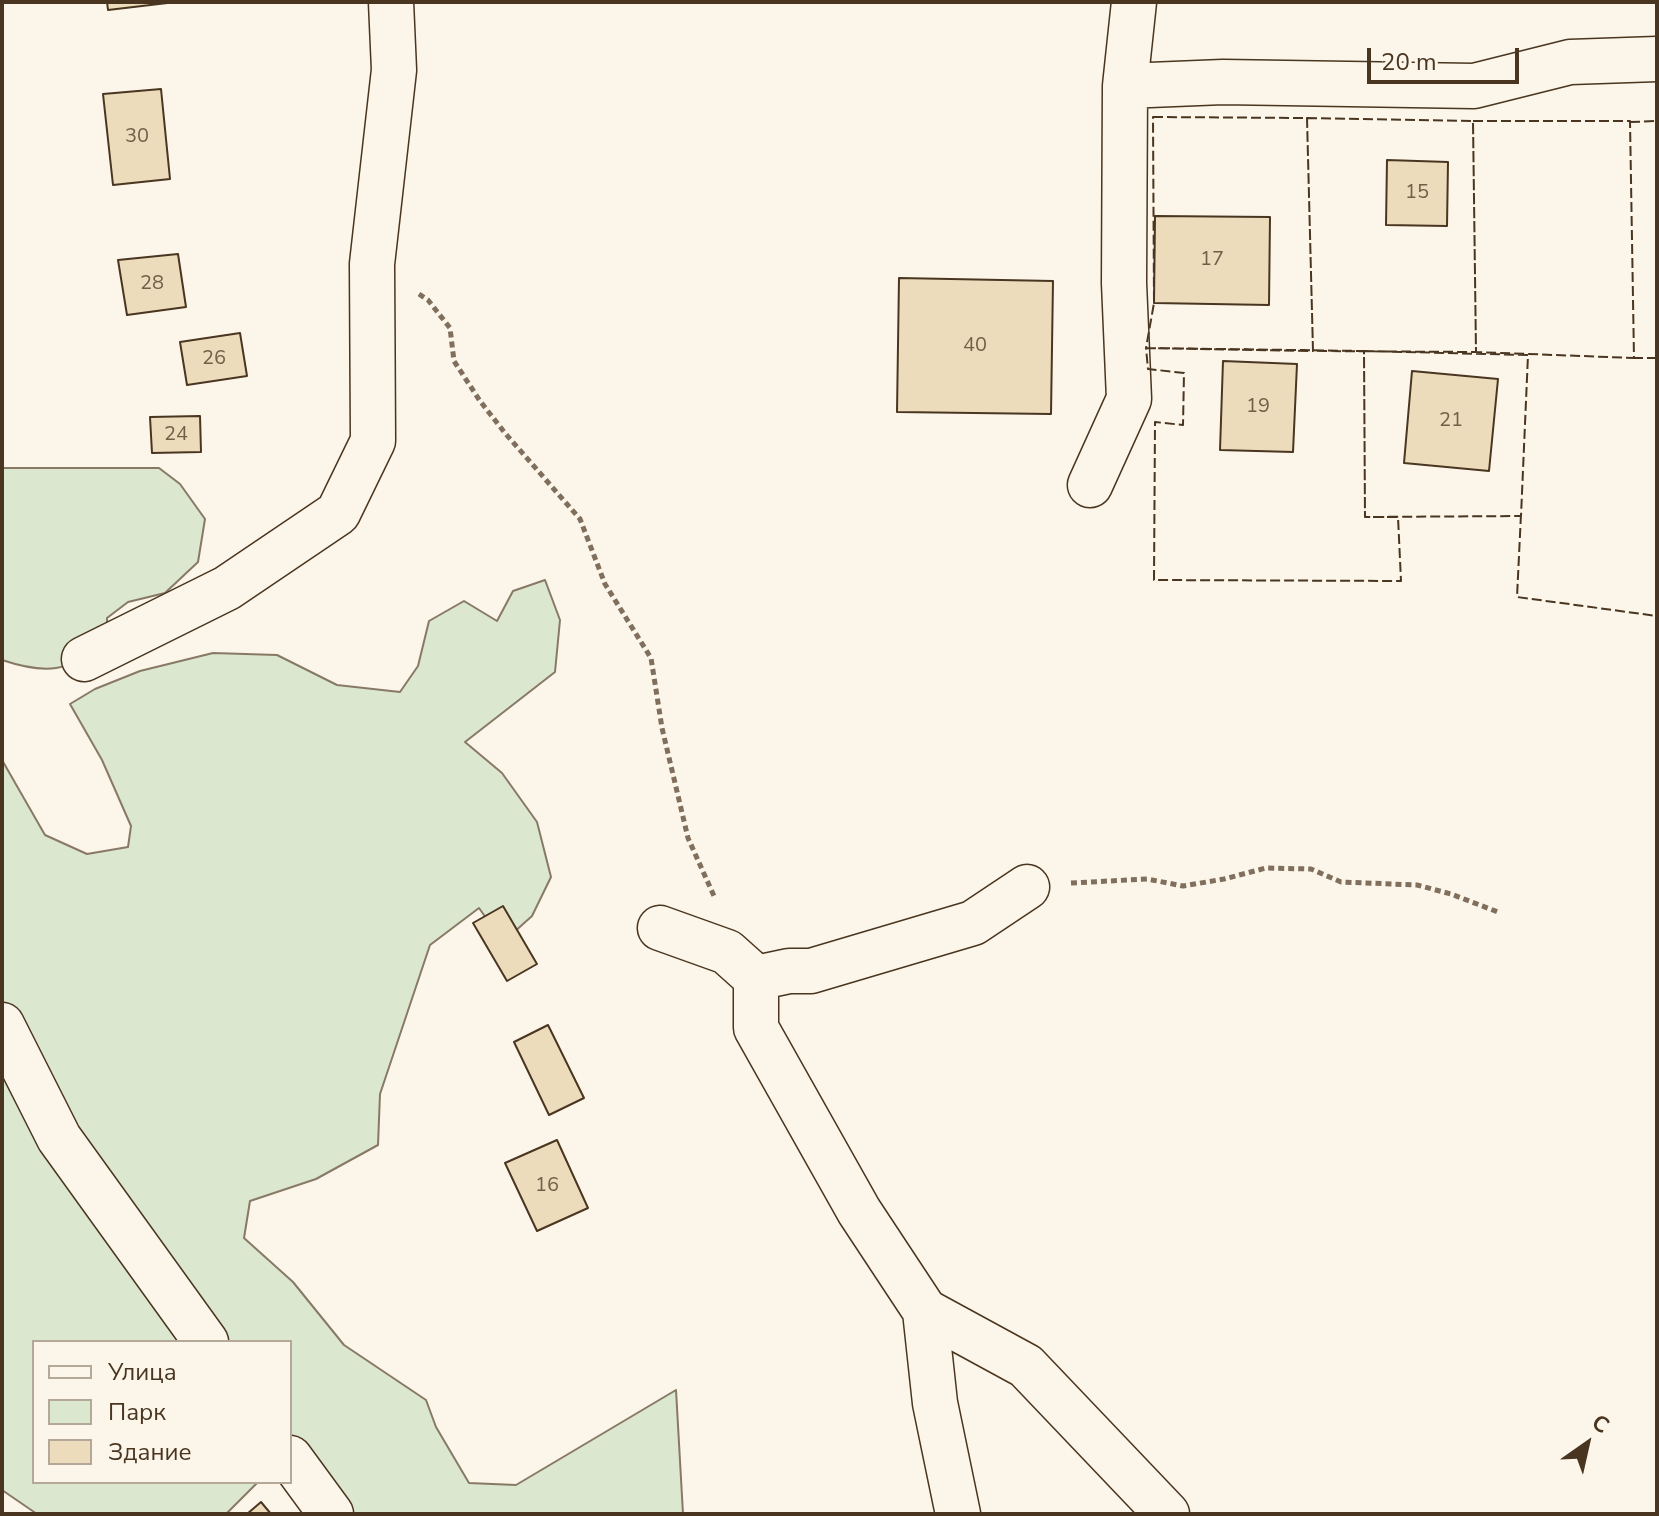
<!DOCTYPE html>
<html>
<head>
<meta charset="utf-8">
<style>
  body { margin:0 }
  #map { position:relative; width:1659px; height:1516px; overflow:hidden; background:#fbf6e9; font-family:"Nunito Sans",sans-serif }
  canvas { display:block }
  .frame { position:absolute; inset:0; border:4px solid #4a3520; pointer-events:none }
  .legend { position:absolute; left:32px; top:1340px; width:260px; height:144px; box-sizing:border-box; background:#fbf6e9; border:2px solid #b4a999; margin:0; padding:10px 14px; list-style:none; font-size:24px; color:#4a3520 }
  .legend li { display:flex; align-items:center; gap:16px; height:40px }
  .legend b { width:40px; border:2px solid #b4a999 }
  .north { position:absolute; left:1547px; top:1404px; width:80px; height:80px; -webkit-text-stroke:6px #fbf6e9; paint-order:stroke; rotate:34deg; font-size:22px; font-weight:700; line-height:32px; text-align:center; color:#4a3520 }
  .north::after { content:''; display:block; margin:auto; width:28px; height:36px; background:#4a3520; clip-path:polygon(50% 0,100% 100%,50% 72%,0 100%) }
  .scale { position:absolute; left:1367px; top:48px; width:152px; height:36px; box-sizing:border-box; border:4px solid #4a3520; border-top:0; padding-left:10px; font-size:24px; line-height:28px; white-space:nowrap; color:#4a3520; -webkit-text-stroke:6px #fbf6e9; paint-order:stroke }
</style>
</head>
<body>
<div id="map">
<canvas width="1659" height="1516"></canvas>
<div class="frame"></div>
<ul class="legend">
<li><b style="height:10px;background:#fbf6e9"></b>Улица</li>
<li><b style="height:22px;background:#dce7d0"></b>Парк</li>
<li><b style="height:22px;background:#ecdcbc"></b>Здание</li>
</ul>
<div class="north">С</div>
<div class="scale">20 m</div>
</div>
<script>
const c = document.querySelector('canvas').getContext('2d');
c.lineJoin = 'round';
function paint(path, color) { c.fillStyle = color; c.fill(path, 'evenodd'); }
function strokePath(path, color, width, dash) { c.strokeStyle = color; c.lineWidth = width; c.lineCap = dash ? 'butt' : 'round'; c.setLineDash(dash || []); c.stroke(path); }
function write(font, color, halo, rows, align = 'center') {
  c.font = font + ' "Nunito Sans",sans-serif'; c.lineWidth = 6; c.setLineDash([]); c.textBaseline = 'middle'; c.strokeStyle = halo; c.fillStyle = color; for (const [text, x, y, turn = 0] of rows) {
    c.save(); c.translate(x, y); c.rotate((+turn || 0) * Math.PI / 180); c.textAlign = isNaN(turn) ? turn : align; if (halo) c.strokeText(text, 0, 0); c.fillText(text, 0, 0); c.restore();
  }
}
const green = new Path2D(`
  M2,468H159L180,484L205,519L198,562L165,593L128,602L107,618V648C64,669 50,676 2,660Z
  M545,580L560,620L555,672L465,742L502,773L537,822L551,877L532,916L503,942L479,908L430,945L380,1094L378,1145L316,1179L250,1201L244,1238L293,1282L344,1345L426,1400L436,1427L469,1483L516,1485L676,1390L683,1514H331L290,1458V1342H34V1482H258L226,1514H37L2,1490V760L45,835L87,854L128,847L131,826L102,760L70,704L95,689L140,671L213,653L277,655L337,685L400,692L418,666L429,621L464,601L497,621L513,591Z`);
paint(green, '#dce7d0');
strokePath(green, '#887966', 2);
const building = new Path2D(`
  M107,2H176L108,10Z
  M161,89L170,179L113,185L103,94Z
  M1387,160L1448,162L1447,226L1386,225Z
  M1155,216L1270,217L1269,305L1154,303Z
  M178,254L186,307L127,315L118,260Z
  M899,278L1053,281L1051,414L897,412Z
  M240,333L247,376L187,385L180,342Z
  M1223,361L1297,364L1293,452L1220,450Z
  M1412,371L1498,379L1489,471L1404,463Z
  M200,416L201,452L152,453L150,417Z
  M503,906L537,964L507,981L473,923Z
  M548,1025L584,1098L549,1115L514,1042Z
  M557,1140L588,1208L537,1231L505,1163Z
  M261,1502L271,1514H247Z`);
paint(building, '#ecdcbc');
strokePath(building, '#4a3520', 2);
const minor = new Path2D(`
  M1125,86L1223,82L1474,86L1570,62L1657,59
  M1090,485L1129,399L1124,283L1125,86L1134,2
  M84,659L227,588L338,513L373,441L372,264L394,70L391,2
  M660,928L727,952L756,978V1028L859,1211L925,1311L935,1403L958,1514
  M756,978L789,971H811L973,923L1027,887
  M2,1025L59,1138L206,1342
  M925,1311L1026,1366L1167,1514
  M290,1458L331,1514`);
strokePath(minor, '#4a3520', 47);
strokePath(new Path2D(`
  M419,294L428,300L450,328L454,361L480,401L505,433L580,519L605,584L651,658L662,728L688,838L714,896
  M1071,883L1147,879L1183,886L1224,879L1266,868L1311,869L1341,882L1417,885L1451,894L1498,912`), '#7f6f5c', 5, [6, 4]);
strokePath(minor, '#fbf6e9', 44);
strokePath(new Path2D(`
  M1153,117L1307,118L1313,351L1146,348L1154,303Z
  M1307,118L1473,121L1476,352L1313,351Z
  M1473,121H1630L1634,358L1476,352Z
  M1630,122L1657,121
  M1146,348L1364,351L1365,517H1398L1401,581L1154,580L1155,422L1183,425L1184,373L1148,369Z
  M1364,351L1528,355L1521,516L1365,517Z
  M1633,358H1657
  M1521,514L1517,597L1657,616`), '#4a3520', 2, [10, 4]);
write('20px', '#725f47', null, [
  ["30",137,137],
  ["15",1417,193],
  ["17",1212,260],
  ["28",152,284],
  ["40",975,346],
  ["26",214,359],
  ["19",1258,407],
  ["21",1451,421],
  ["24",176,435],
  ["16",547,1186]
]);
</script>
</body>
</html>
